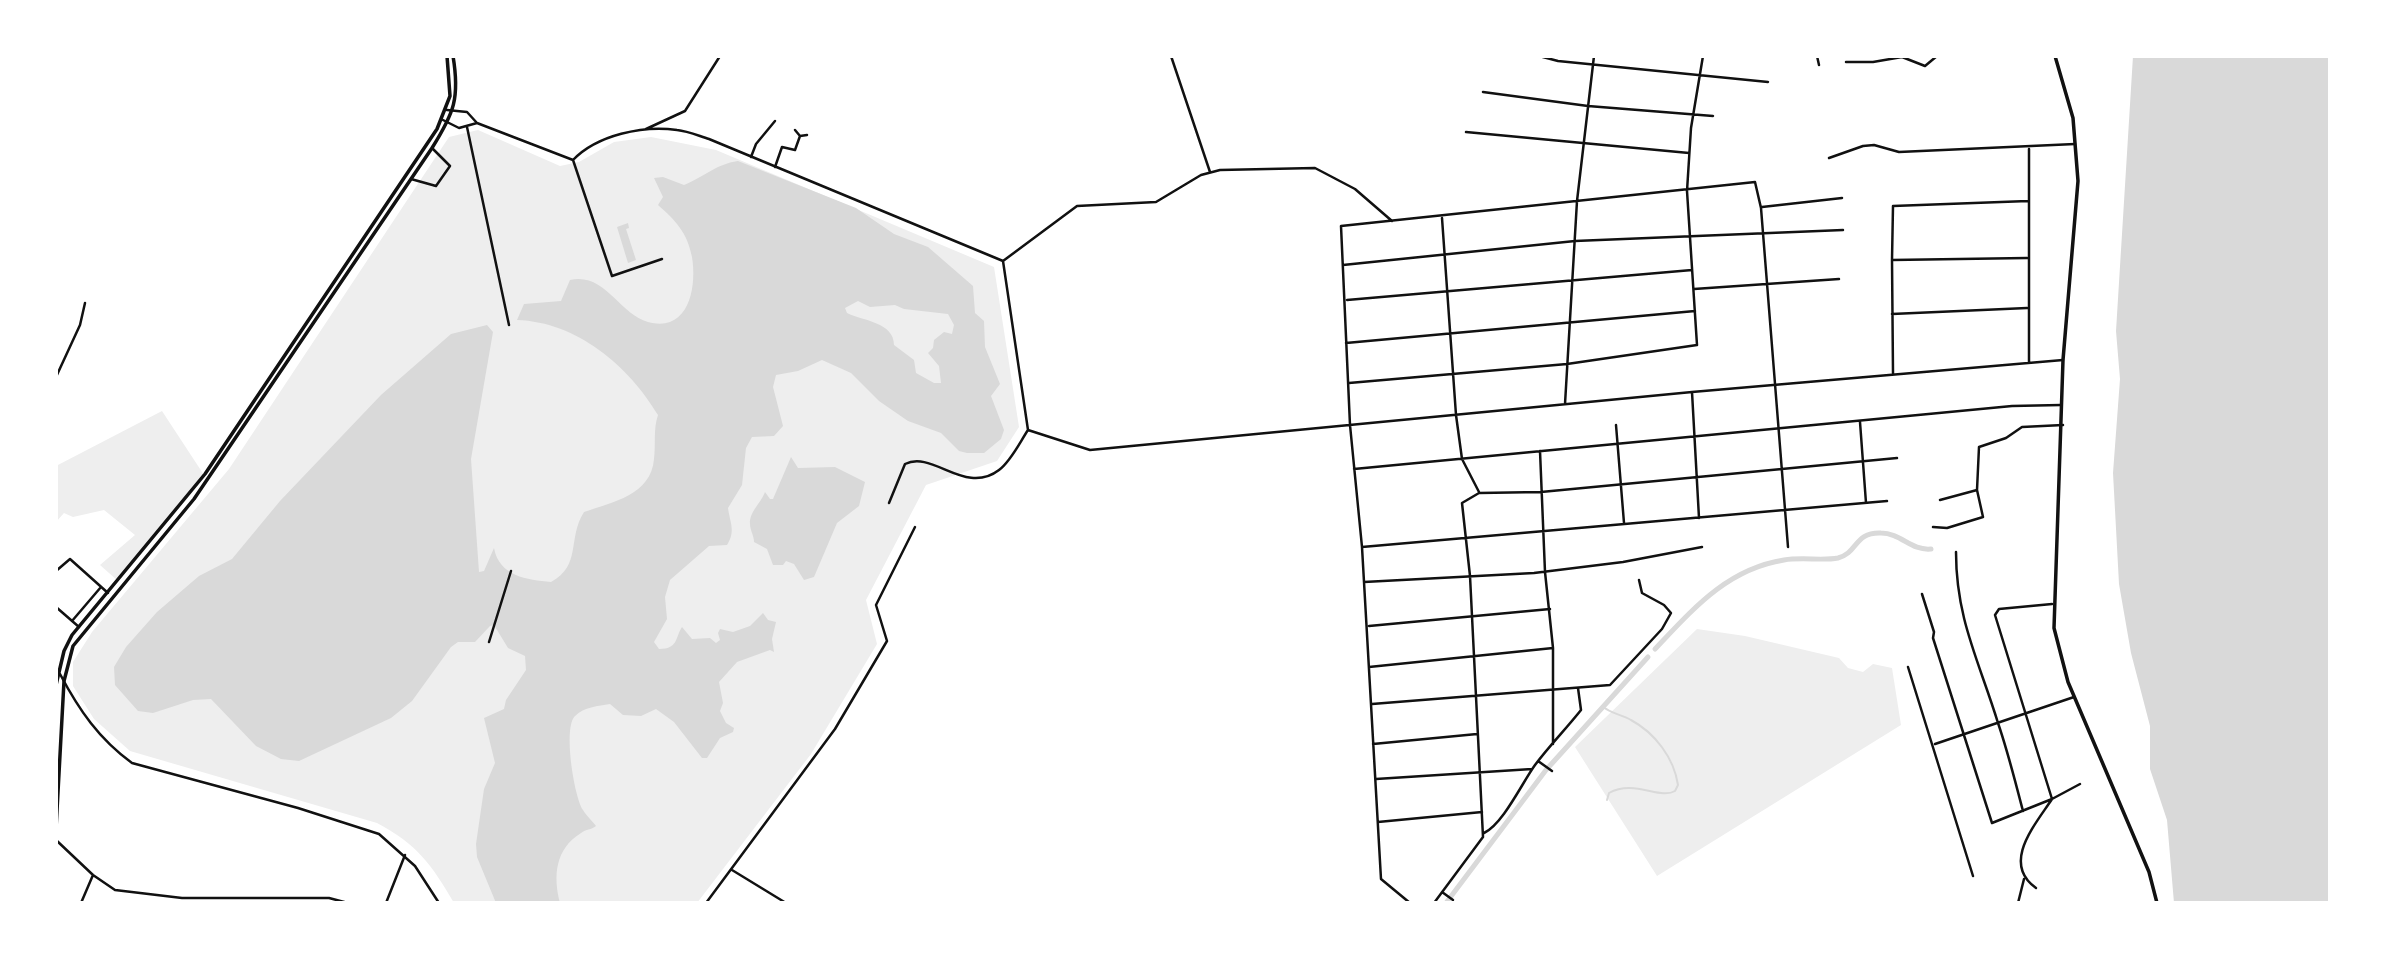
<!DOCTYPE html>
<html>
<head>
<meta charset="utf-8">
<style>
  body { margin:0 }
  #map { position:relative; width:2386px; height:959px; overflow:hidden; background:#fff; font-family:"Fira Sans Condensed",sans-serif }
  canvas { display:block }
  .frame { position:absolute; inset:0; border:58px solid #fff; pointer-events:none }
</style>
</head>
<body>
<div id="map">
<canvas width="2386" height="959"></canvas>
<div class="frame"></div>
</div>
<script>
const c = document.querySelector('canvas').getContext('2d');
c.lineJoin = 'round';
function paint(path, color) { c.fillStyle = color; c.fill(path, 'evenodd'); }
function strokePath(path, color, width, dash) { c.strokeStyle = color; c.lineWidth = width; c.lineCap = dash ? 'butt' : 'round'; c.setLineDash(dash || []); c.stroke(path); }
paint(new Path2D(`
  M478,130L560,166L579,162L614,142L651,137L716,150L994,267L1019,427L997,461L926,485L866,600L877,644L811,754L697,903H454C432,865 417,844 377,823L130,751L94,719L73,686V662L92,632L229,469L449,137Z
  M162,411L204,475L118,581L100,565L135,535L104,510L73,517L64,513L56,522V466Z
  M1697,629L1745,636L1839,658L1848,668L1863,672L1873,664L1892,668L1901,725L1657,876L1575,747Z`), '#eee');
paint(new Path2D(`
  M2133,56H2330V903H2174L2167,820L2150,769V726L2131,653L2119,584L2113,473L2120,379L2116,331Z
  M738,161L856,208L894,234L928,247L973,286L975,313L984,321L985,347L1000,384L991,396L1004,430L1001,439L984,453H967L959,451L941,433L908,421L879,401L851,373L822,360L798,371L776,375L773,387L783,426L774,436L752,437L746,448L742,485L728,508C730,523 736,531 727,545L709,546L670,580L665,597L667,619L654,642L659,649C678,649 675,638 682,627L692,639L710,638L716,643L720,640L718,633L720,629L733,632L750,626L763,613L768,620L776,622L772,639L774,652L770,650L737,662L719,682L723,703L720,711L726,723L734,728L733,732L720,738L707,758H702L674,722L656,709L641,716L623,715L610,704C598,706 584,707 575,716C563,727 574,796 583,810C586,815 592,821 596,826C591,830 586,829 581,833C555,849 553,876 560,903H496L477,857L476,844L484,789L495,763L484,718L504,709L506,700L526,670L525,656L508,648L494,625L490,626L475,642H458L451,647L412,701L391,718L299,761L281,759L256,746L211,699L193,700L153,713L138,711L115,685L114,667L126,647L157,612L199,576L232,559L280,501L381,395L451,334L487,325L493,332L471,459L479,572L484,571L494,548C499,576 527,580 551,582C582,565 567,539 584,512C613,502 651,495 654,459C656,443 653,430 658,415C629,366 577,322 517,320L524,304L561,301L570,280C605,272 619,314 648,322C689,333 697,287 692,257C687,232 676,221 658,205L663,197L654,178L663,177L684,185C704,177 716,164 738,161ZM858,301L870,307L895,305L904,309L948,314L954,325L952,334L944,332L934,340L933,348L928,353L939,366L941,383H934L916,373L914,360L894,345C894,322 863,321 847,313L845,308Z
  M628,223L629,228L626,229L636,260L628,263L617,227Z
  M791,457L798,468L835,467L865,482L859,506L837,523L814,577L804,580L794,564L786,561L783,565H773L767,549L754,542C754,536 750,530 750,524C749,512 761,503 765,492L770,499H773Z`), '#d9d9d9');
strokePath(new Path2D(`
  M1602,706C1611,714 1621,714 1631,720C1655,733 1674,758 1678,785L1675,791C1660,800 1634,779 1609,793L1607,800`), '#d9d9d9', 2);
strokePath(new Path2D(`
  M1655,649C1693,609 1727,569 1784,560C1802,557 1823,561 1838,558C1858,553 1854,532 1881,533C1901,533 1911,551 1931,549
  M1446,903L1546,770L1648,657`), '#d9d9d9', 5);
strokePath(new Path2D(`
  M1171,56L1210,172
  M1539,56L1558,61L1768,82
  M1817,56L1819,65
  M1846,62H1873L1902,57L1925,66L1937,56
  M1483,92L1588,106L1713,116
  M447,110L467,112L477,123L573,160C597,135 643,125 677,130C688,131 699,136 709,139L1003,261L1028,430L1090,450L1692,392L2063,360
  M443,120L459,128L477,123
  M467,127L509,325
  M646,129L685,111L720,56
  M795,130L800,136
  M1466,132L1689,153
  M751,157L756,144L775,121
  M1829,158L1863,146L1874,145L1899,152L2075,144
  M573,160L612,276L662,259
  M775,167L782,147L795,150L800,136L807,135
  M411,179L436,186L450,166L432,148
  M1762,207L1842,198
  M1442,218L1456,415L1462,459L1479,492
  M1892,260L1893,206L2028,201
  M1003,261L1077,206L1156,202L1201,175L1220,170L1315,168L1355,189L1392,221
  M1343,265L1575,241L1843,230
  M1694,289L1839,279
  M1347,300L1692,270
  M1892,314L2027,308
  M1346,343L1695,311
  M2029,362V149
  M1893,373L1892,260L2027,258
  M56,377L80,325L85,303
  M1349,383L1567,364L1697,345L1687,191L1691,128L1703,56
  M1692,392L1699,518
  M1565,404L1577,201L1594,56
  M1860,422L1866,503
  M1616,425L1624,523
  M1354,469L2012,406L2061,405
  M1940,500L1977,490
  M889,503L905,464C933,450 965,496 999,470C1011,461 1020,442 1028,430
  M1933,527L1947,528L1983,517L1977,490L1979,447L2006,438L2022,427L2063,425
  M1362,547L1887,501
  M1956,552C1956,619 1979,661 1998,723C2008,752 2015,781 2023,811
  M56,571L70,559L108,593
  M1364,582L1534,573L1623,562L1702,547
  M1922,594L1934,632L1933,638L1992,823L2052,799L2080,784
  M56,607L79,627
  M72,621L101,587
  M1369,626L1550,609
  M489,642L511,571
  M1553,648V744
  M1369,667L1553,648L1545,572L1540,451
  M1908,667L1973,876
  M60,674C79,710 99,739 132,763L298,808L379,834L415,866L439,903
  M1372,704L1610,685L1662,629L1671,613L1664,605L1642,593L1639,580
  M1373,744L1477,734
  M1935,744L2074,697
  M1538,761L1552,771
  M1376,779L1532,769
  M1378,822L1482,812
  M1484,833C1503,824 1522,783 1535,765C1549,746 1566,729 1581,710L1578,688
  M56,840L93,875L115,890L182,898H329L348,903
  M732,870L786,903
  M2036,888C2001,863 2035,825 2052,799L1995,615L1999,609L2052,604
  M1442,892L1453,900
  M81,903L93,875
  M386,903L405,855
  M706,903L835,729L887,641L876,605L915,527
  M1410,903L1381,879L1362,547L1350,425L1341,226L1755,182L1761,208L1788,547
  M1434,903L1483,837L1470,576L1462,503L1479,493L1541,492L1897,458
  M2018,903L2024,879`), '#111', 2.5);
strokePath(new Path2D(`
  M2055,56L2073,118L2078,181L2063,360L2054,628L2068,682L2149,872L2157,903
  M56,685L64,651L72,635L205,474L437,129L450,96L447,56
  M56,829L64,681L73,646L194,499L432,148C454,113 460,98 453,56`), '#111', 3.5);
</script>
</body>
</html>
